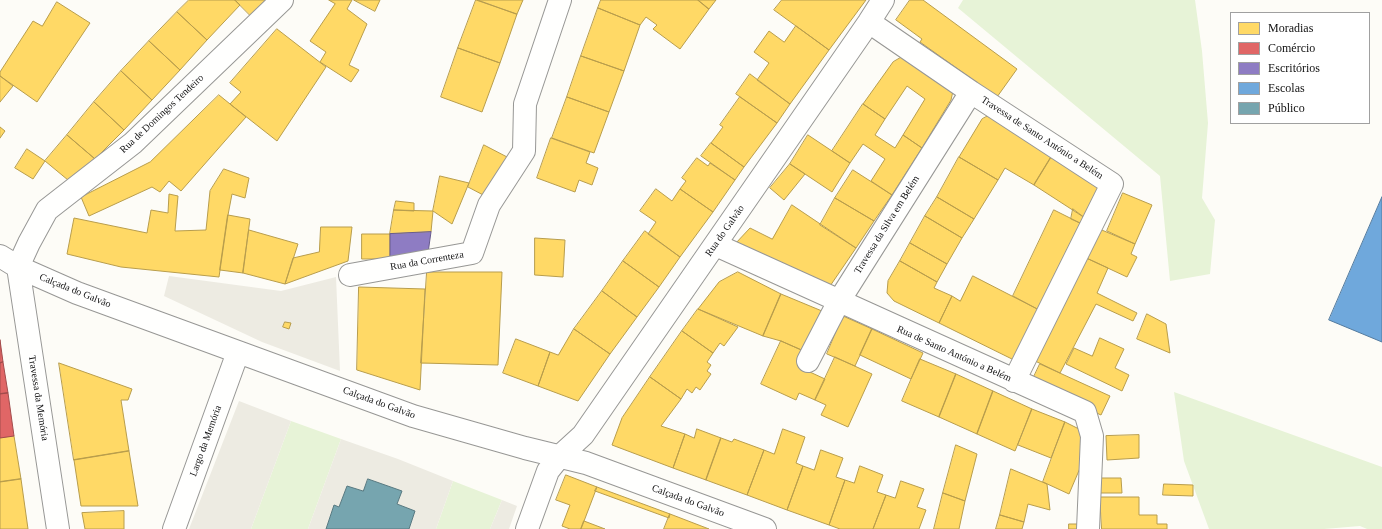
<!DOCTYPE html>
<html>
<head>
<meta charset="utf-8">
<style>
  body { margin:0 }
  #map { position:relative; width:1382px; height:529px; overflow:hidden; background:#fdfcf7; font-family:Georgia,serif }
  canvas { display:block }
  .legend { position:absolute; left:1230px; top:12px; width:140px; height:112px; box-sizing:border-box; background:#fff; border:1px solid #a0a0a0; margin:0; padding:5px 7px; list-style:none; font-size:12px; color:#111 }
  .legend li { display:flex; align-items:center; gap:8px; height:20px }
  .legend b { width:20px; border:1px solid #a0a0a0 }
</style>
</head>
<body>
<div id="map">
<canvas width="1382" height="529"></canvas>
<ul class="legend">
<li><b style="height:11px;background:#ffd966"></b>Moradias</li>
<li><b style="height:11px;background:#e06666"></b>Comércio</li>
<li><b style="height:11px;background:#8e7cc3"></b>Escritórios</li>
<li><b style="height:11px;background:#6fa8dc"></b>Escolas</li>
<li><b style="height:11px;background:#76a5af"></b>Público</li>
</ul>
</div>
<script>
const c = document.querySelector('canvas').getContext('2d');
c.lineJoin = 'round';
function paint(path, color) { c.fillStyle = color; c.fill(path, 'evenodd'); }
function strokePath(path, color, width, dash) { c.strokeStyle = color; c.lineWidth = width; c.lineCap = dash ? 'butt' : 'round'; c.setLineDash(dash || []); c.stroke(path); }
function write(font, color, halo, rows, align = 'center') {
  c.font = font + ' Georgia,serif'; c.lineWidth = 4; c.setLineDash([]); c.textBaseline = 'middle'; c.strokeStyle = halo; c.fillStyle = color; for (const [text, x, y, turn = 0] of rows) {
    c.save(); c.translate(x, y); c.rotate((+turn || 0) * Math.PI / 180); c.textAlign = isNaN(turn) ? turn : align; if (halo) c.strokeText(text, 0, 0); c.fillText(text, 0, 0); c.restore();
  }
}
paint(new Path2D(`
  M963,0H1195L1202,51L1208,123L1202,198L1215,220L1210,274L1170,281L1160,176L958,8Z
  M1174,392L1382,467V529H1367L1360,526L1324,529H1209L1184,461Z
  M291,421L341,439L308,529H251Z
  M453,481L502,500L490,529H436Z`), '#e7f3d7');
paint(new Path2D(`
  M169,276L281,291L336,277L340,371L262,342L164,296Z
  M239,401L291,421L251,529H189Z
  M341,439L398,459L453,481L436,529H409L415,511L397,504L402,491L368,479L363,491L347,486L339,507L334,505L326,529H308Z
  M502,500L517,506L509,529H490Z`), '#edebe2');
const homes = new Path2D(`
  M189,0H235L240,5L207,40L177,12Z
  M235,0H273L254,19Z
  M329,0H352L347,9L367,24L349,65L359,70L351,82L320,62L326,52L310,41L335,4Z
  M354,0H380L375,11Z
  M476,0L517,14L500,63L458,48Z
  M478,0H523L517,14Z
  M601,0H698L709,9L680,49L653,29L657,25L646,17L640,25L598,8Z
  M698,0H716L709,9Z
  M782,0H866L829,50L774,10Z
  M910,0H923L1017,69L997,97L920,42L922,39L896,20Z
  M57,2L90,23L37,102L0,76V72L33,21L42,26Z
  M598,8L640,25L624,71L581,56Z
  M177,12L207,40L180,70L149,41Z
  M796,26L829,50L790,104L757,80L769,63L754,52L769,31L784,42Z
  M277,29L326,67L277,141L230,104L241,92L230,83Z
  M149,41L180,70L152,100L121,71Z
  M458,48L500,63L482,112L441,97Z
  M581,56L624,71L609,112L567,97Z
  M902,57L953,91L951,100L922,148L903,135L925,99L907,86L885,119L863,104L893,62Z
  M121,71L152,100L124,130L94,102Z
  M750,74L790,104L777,123L736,94Z
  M0,76L13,86L0,102Z
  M219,95L246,117L181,191L169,181L160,192L152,187L89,216L81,197L150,162Z
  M567,97L609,112L594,153L552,138Z
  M740,97L777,123L744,167L711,143L723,127L720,125Z
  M94,102L124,130L95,159L67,135Z
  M863,104L885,119L875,135L895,148L903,135L922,148L892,195L871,181L885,159L863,144L850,163L832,151Z
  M988,116L1053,154L1034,185L1005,168L998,180L959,157L982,119Z
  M0,127L5,131L0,138Z
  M67,135L95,159L74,185L45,161Z
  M808,135L850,163L832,192L790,164Z
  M551,138L590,152L586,163L598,168L592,185L579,180L575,192L537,178Z
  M711,143L744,167L735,180L701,156Z
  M484,145L509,158L487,197L468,187Z
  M27,149L45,161L33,179L15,168Z
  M1053,154L1105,187L1085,218L1034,185Z
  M959,157L998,180L974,219L937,197Z
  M697,158L708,166L710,163L735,180L713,212L680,189L686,181L682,178Z
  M790,164L805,174L784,200L770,188Z
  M224,169L249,178L245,198L232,194L228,215L219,277L121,267L67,254L74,218L147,233L151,210L168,213L169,194L178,196L175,231L206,230L210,191Z
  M853,170L892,195L874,221L835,198Z
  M440,176L469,183L452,224L433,211Z
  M656,189L672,201L680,189L713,212L680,257L648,234L656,222L640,211Z
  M1123,193L1152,205L1135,244L1107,231Z
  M937,197L974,219L962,238L925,216Z
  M835,198L874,221L856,248L820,225Z
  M396,201L414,203V211L394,210Z
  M792,205L856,248L828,289L735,244L750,228L772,239Z
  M1073,209L1085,218L1082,224L1071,219Z
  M394,210L433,211L431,232L390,234Z
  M1054,210L1082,224L1043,312L1013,296Z
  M228,215L250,219L243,273L220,270Z
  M925,216L962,238L947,264L910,243Z
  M321,227H352L348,261L285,284L293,258L319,252Z
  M1097,228L1135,244L1131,254L1137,257L1127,277L1082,256Z
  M249,230L298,244L285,284L243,273Z
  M645,231L680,257L659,287L623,261Z
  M362,234H390V259H362Z
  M535,238L565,240L563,277L535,275Z
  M910,243L947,264L937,282L900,261Z
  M1082,256L1108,268L1097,293L1137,313L1133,321L1096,304L1060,373L1031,359Z
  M623,261L659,287L637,317L602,291Z
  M900,261L937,282L934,288L952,296L939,323L894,301L887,293L888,281Z
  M427,272H502L498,365L421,363Z
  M738,272L781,294L763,336L698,309L719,282Z
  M973,276L1043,312L1018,362L939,323L952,296L960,301Z
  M359,287L425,289L420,390L357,370Z
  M602,291L637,317L610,354L574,329Z
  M781,294L822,311L806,352L781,341L763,336Z
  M698,309L738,327L724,346L720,343L713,353L682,331Z
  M1147,314L1166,324L1170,353L1137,339Z
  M843,316L872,329L855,366L827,354Z
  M285,322L291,323L289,329L283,327Z
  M574,329L610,354L578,401L538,386L550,352L558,355Z
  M872,329L923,353L911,379L860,355Z
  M682,331L713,353L707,362L711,365L707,371L711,374L700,390L696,387L692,393L687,389L681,399L650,377Z
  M1100,338L1124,349L1115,368L1129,375L1122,391L1066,364L1074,348L1092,356Z
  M516,339L550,352L538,386L503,373Z
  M781,341L806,352L799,367L825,379L815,400L799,393L796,400L761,384Z
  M835,357L872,374L848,427L821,415L826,405L815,400Z
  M920,359L956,374L939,417L902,401Z
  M59,363L132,389L128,400H121L129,451L74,460Z
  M1040,364L1110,396L1101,415L1031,383Z
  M956,374L993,391L977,434L939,417Z
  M650,377L681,399L661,426L685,434L673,468L612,445L622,418Z
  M993,391L1032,409L1015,451L977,434Z
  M1032,409L1065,422L1051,458L1018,445Z
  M1065,422L1085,432L1086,454L1069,494L1043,482Z
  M697,429L721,438L706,480L673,468L685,434L694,438Z
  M783,429L805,437L796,463L803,466L787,510L747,495L764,450L774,454Z
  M1139,435V458L1107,460L1106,436Z
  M14,436L21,479L0,482V438Z
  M721,438L732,442L734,439L764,450L747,495L706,480Z
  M956,445L977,454L965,501L943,493Z
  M821,450L843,458L836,477L845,480L829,525L787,510L803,466L814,470Z
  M129,451L138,506H81L74,460Z
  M860,466L883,475L877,492L886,495L873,529H840L829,525L845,480L854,483Z
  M1011,469L1047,484L1050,510L1028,504L1024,522L1000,515Z
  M566,475L597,487L581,529H570L562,526L570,505L556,500Z
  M1100,478H1121L1122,493H1101Z
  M21,479L28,529H0V482Z
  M901,481L924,489L917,507L926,510L919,529H873L886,495L895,498Z
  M1164,484L1193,485V496L1163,495Z
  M597,487L670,514L669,518L595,491Z
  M943,493L965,501L959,529H934Z
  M1100,497H1139V515H1157V524H1167V529H1102Z
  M124,511V529H85L82,513Z
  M670,514L709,529H664Z
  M1000,515L1024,522L1022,529H996Z
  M584,521L605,529H581Z
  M1069,524H1078V529H1069Z`);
paint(homes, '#ffd966');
strokePath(homes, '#b89d4c', 1);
const shops = new Path2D(`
  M0,340L3,362L0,363Z
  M3,362L8,393L0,394V363Z
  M8,393L14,436L0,438V394Z`);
paint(shops, '#e06666');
strokePath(shops, '#a24c4c', 1);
const offices = new Path2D(`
  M431,232L428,253L390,259V234Z`);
paint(offices, '#8e7cc3');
strokePath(offices, '#685c8e', 1);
const schools = new Path2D(`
  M1382,197V342L1329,320Z`);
paint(schools, '#6fa8dc');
strokePath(schools, '#537b9f', 1);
const public = new Path2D(`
  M368,479L402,491L397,504L415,511L409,529H326L334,505L339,507L347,486L363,491Z`);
paint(public, '#76a5af');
strokePath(public, '#587980', 1);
const minor = new Path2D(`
  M869,22L971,92L1112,184L1014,381
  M716,245L1085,412L1092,436L1088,529
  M0,256L18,267L77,293L413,416L525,448L586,463L765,529
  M18,267L29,243L47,210L133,143L282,0
  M18,267L58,529
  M350,275L472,253L489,205L524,151L525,104L560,0
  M808,361L839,301L971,92
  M174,529L238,352
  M527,529L548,471L560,456L583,435L869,22L883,0`);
strokePath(minor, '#979795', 24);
strokePath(minor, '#fffffe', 22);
write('10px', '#111', '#fff', [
  ["Rua de Domingos Tendeiro",162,114,-43],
  ["Travessa de Santo António a Belém",1042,138,33],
  ["Travessa da Silva em Belém",887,225,-58],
  ["Rua do Galvão",725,231,-55],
  ["Rua da Correnteza",427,261,-10],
  ["Calçada do Galvão",75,291,22],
  ["Rua de Santo António a Belém",954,354,24],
  ["Travessa da Memória",38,398,81],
  ["Calçada do Galvão",379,403,20],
  ["Largo da Memória",206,441,-70],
  ["Calçada do Galvão",688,501,20]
]);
</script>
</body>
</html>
